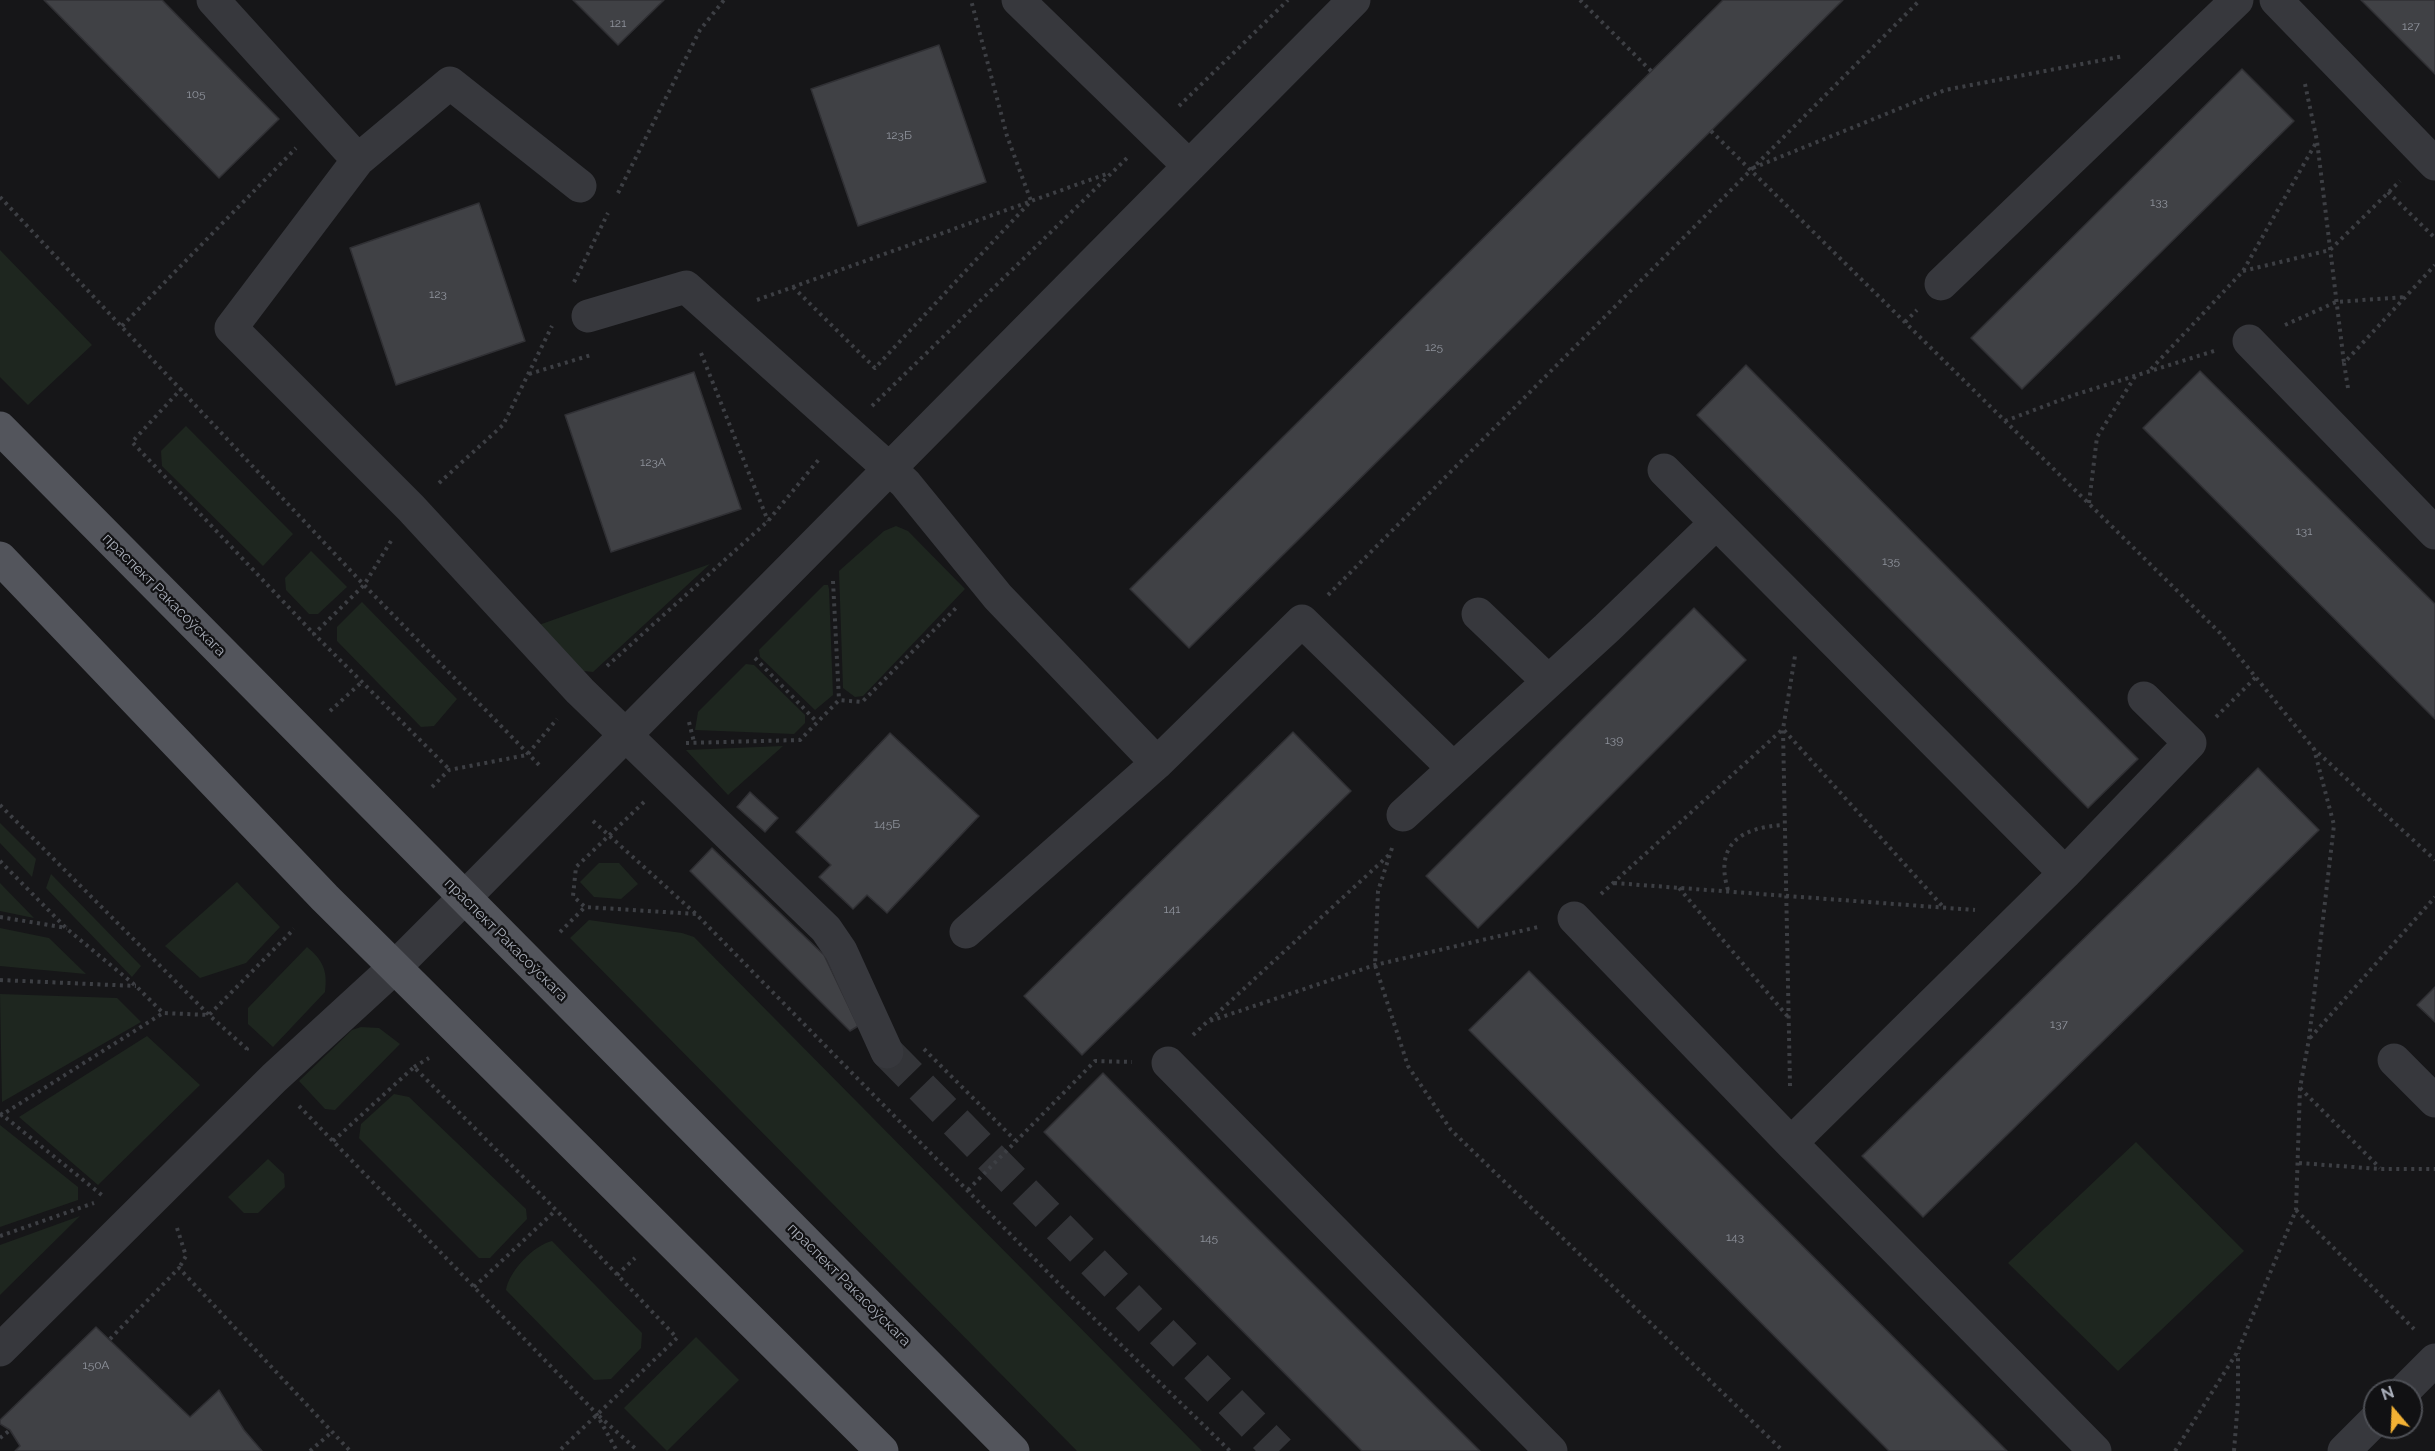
<!DOCTYPE html>
<html>
<head>
<meta charset="utf-8">
<style>
  body { margin:0 }
  #map { position:relative; width:2435px; height:1451px; overflow:hidden; background:#161618; font-family:Raleway,sans-serif }
  canvas { display:block }
  .north { position:absolute; left:2363px; top:1379px; width:60px; height:60px; box-sizing:border-box; background:#111113; border:2px solid #4d4f55; border-radius:50%; rotate:341deg; font-size:16px; font-weight:700; line-height:24px; text-align:center; color:#a8adb8 }
  .north::after { content:''; display:block; margin:auto; width:21px; height:27px; background:#f2b134; clip-path:polygon(50% 0,100% 100%,50% 72%,0 100%) }
</style>
</head>
<body>
<div id="map">
<canvas width="2435" height="1451"></canvas>
<div class="north">N</div>
</div>
<script>
const c = document.querySelector('canvas').getContext('2d');
c.lineJoin = 'round';
function paint(path, color) { c.fillStyle = color; c.fill(path, 'evenodd'); }
function strokePath(path, color, width, dash) { c.strokeStyle = color; c.lineWidth = width; c.lineCap = dash ? 'butt' : 'round'; c.setLineDash(dash || []); c.stroke(path); }
function write(font, color, halo, rows, align = 'center') {
  c.font = font + ' Raleway,sans-serif'; c.lineWidth = 4.5; c.setLineDash([]); c.textBaseline = 'middle'; c.strokeStyle = halo; c.fillStyle = color; for (const [text, x, y, turn = 0] of rows) {
    c.save(); c.translate(x, y); c.rotate((+turn || 0) * Math.PI / 180); c.textAlign = isNaN(turn) ? turn : align; if (halo) c.strokeText(text, 0, 0); c.fillText(text, 0, 0); c.restore();
  }
}
paint(new Path2D(`
  M0,250L92,345L28,405L0,377Z
  M186,426L293,534L263,566L162,466L161,451Z
  M896,526L908,531L965,589L863,696L855,697L843,688L839,571L884,531Z
  M311,551L347,587L318,614H309L286,590L285,578Z
  M710,564L593,672L575,670L536,626Z
  M824,585H828L829,589L833,695L815,710L760,657L759,650Z
  M362,602L457,699L434,726L421,727L337,641V627Z
  M746,664L754,665L805,715V723L794,734L695,730L698,712Z
  M783,746L728,795L686,750Z
  M0,823L36,859L32,877L0,843Z
  M599,863H619L638,884L621,899L594,897L580,882Z
  M51,874L141,966L132,977L46,888Z
  M237,882L280,927L246,963L200,978L165,946Z
  M0,883L34,918L0,911Z
  M589,920L682,933L694,937L1202,1451H1077L570,938Z
  M0,928L49,938L86,974L0,966Z
  M307,947C323,960 328,971 325,992L273,1047L248,1024V1008Z
  M0,994L117,998L141,1022L2,1102Z
  M361,1027L379,1028L400,1044L335,1110L325,1109L299,1081L352,1030Z
  M147,1036L200,1085L98,1185L19,1117Z
  M394,1094L409,1097L526,1209L527,1219L490,1258H479L359,1138L361,1124Z
  M0,1125L78,1187V1200L0,1227Z
  M2136,1142L2244,1251L2118,1371L2008,1263Z
  M268,1159L284,1174L285,1187L258,1213H244L228,1197Z
  M80,1216L0,1295V1245Z
  M552,1241L642,1333L641,1348L611,1379L594,1380L506,1290C509,1271 534,1245 552,1241Z
  M696,1337L739,1380L667,1451L624,1408Z`), '#1e261f');
const building = new Path2D(`
  M44,0H162L279,119L219,178Z
  M573,0H664L618,45Z
  M1723,0H1843L1189,648L1130,589Z
  M2361,0H2435V74Z
  M939,45L986,182L858,226L811,89Z
  M2242,69L2294,121L2022,389L1971,338Z
  M479,203L525,341L396,385L350,248Z
  M1746,365L2138,759L2088,808L1697,415Z
  M2200,371L2435,604V719L2143,428Z
  M694,372L741,509L611,552L565,415Z
  M1694,608L1746,660L1478,928L1426,876Z
  M1293,732L1351,791L1082,1055L1024,996Z
  M890,733L979,816L887,913L867,895L853,909L819,877L831,865L796,832Z
  M2258,768L2319,830L1923,1217L1862,1156Z
  M750,792L778,818L765,832L737,807Z
  M712,848L824,955L858,1026L850,1031L690,871Z
  M1529,971L1701,1144L2007,1451H1889L1469,1030Z
  M2435,987V1022L2417,1005Z
  M1103,1073L1224,1195L1480,1451H1362L1044,1132Z
  M96,1327L190,1417L219,1390L244,1430L262,1451H15L20,1446L10,1430L0,1424V1420Z`);
paint(building, '#404145');
strokePath(building, '#303034', 1.5);
strokePath(new Path2D(`
  M887,1052L1279,1451`), '#333438', 33, [33, 16]);
strokePath(new Path2D(`
  M1580,0L1651,71
  M2305,84L2317,141L2344,363
  M1179,106L1288,0
  M1711,131L2220,633L2314,749L2435,860
  M1753,168L1945,90L2124,56
  M2388,192L2435,238
  M618,193L700,30L724,0
  M0,197L364,585L542,768
  M2243,271L2330,250L2400,181
  M574,282L608,213
  M793,287L875,368L1031,201L1007,136L971,0
  M757,300L1109,173
  M1905,322L1917,310
  M2285,325L2336,302L2405,297
  M122,326L296,148
  M701,353L768,521
  M2151,369L2243,271L2317,141
  M529,374L591,355
  M182,388L132,442L314,634
  M2348,388L2344,363L2435,265
  M872,406L1127,158
  M2005,421L2074,395L2214,351
  M439,483L503,425L552,326
  M2089,503L2097,437L2136,375
  M391,541L364,585L314,634L449,769
  M833,581L839,700
  M1328,595L1920,0
  M755,658L817,722
  M607,666L768,521L820,458
  M330,711L363,681
  M2216,717L2256,677
  M689,722L694,742
  M686,743L800,740L839,700L862,702L957,607
  M432,787L449,770L527,755L557,719
  M644,802L576,867L573,896L585,907L696,914
  M0,805L209,1015L247,1049L245,1051
  M593,821L696,914L1070,1295L1230,1451
  M1392,848L1378,891L1375,965L1408,1066L1451,1130L1783,1451
  M0,861L67,929L136,986L163,1013L209,1015L294,929
  M1614,883L1975,910
  M1679,888L1788,1017
  M1728,890C1714,844 1742,827 1784,825
  M1601,894L1783,729L1945,909
  M0,917L67,928
  M560,932L585,907
  M0,980L136,986
  M1210,1020L1390,854
  M1193,1035L1207,1022L1375,965L1538,927
  M2310,1038L2435,897
  M924,1049L1015,1140
  M414,1067L429,1058
  M1790,1086L1783,729L1795,656
  M2300,1088L2380,1168
  M299,1106L596,1413L617,1451
  M0,1113L103,1196
  M0,1116L163,1013
  M333,1141L414,1067L556,1210L677,1338L559,1451
  M2299,1163L2380,1169H2435
  M968,1190L1095,1061L1132,1062
  M2296,1210L2414,1329
  M177,1228L186,1256L179,1268
  M0,1236L94,1203
  M617,1275L635,1258
  M474,1287L556,1210
  M110,1339L179,1268L350,1451
  M599,1416L638,1451
  M0,1438L10,1430
  M310,1451L332,1432
  M2175,1451L2238,1351L2296,1210L2300,1088L2309,1039L2334,825L2314,749
  M2234,1451L2238,1401V1353`), '#3d3f44', 4, [3, 4.5]);
strokePath(new Path2D(`
  M213,0L358,160
  M1018,0L1189,166
  M2276,0L2435,164
  M580,186L450,83L358,160L231,328L411,508L580,691L826,929L841,951L887,1052
  M1941,284L2237,0
  M588,316L686,287L905,483L998,597L1157,763L1302,621L1453,768
  M2249,341L2435,533
  M1664,470L2065,873
  M1478,614L1548,681
  M1403,815L1607,628L1716,523
  M1574,918L1791,1143L2095,1451
  M966,932L1157,763
  M2394,1060L2435,1101
  M1168,1063L1551,1451
  M1791,1143L2065,873L2190,743L2144,698
  M0,1350L274,1078L395,967L464,898L1354,0
  M2404,1391L2435,1360
  M2344,1451L2375,1420`), '#37383d', 33);
strokePath(new Path2D(`
  M0,428L1013,1451
  M0,558L325,898L882,1451`), '#53555c', 33);
write('12px', '#8e929b', null, [
  ["121",618,23],
  ["127",2411,26],
  ["105",196,94],
  ["123Б",899,135],
  ["133",2159,202],
  ["123",438,294],
  ["125",1434,347],
  ["123А",653,462],
  ["131",2304,531],
  ["135",1891,561],
  ["139",1614,740],
  ["145Б",887,824],
  ["141",1172,909],
  ["137",2059,1024],
  ["143",1735,1237],
  ["145",1209,1238],
  ["150А",96,1365]
]);
write('15px', '#a8adb8', '#111113', [
  ["праспект Ракасоўскага",164,595,45],
  ["праспект Ракасоўскага",506,940,45],
  ["праспект Ракасоўскага",849,1285,45]
]);
</script>
</body>
</html>
